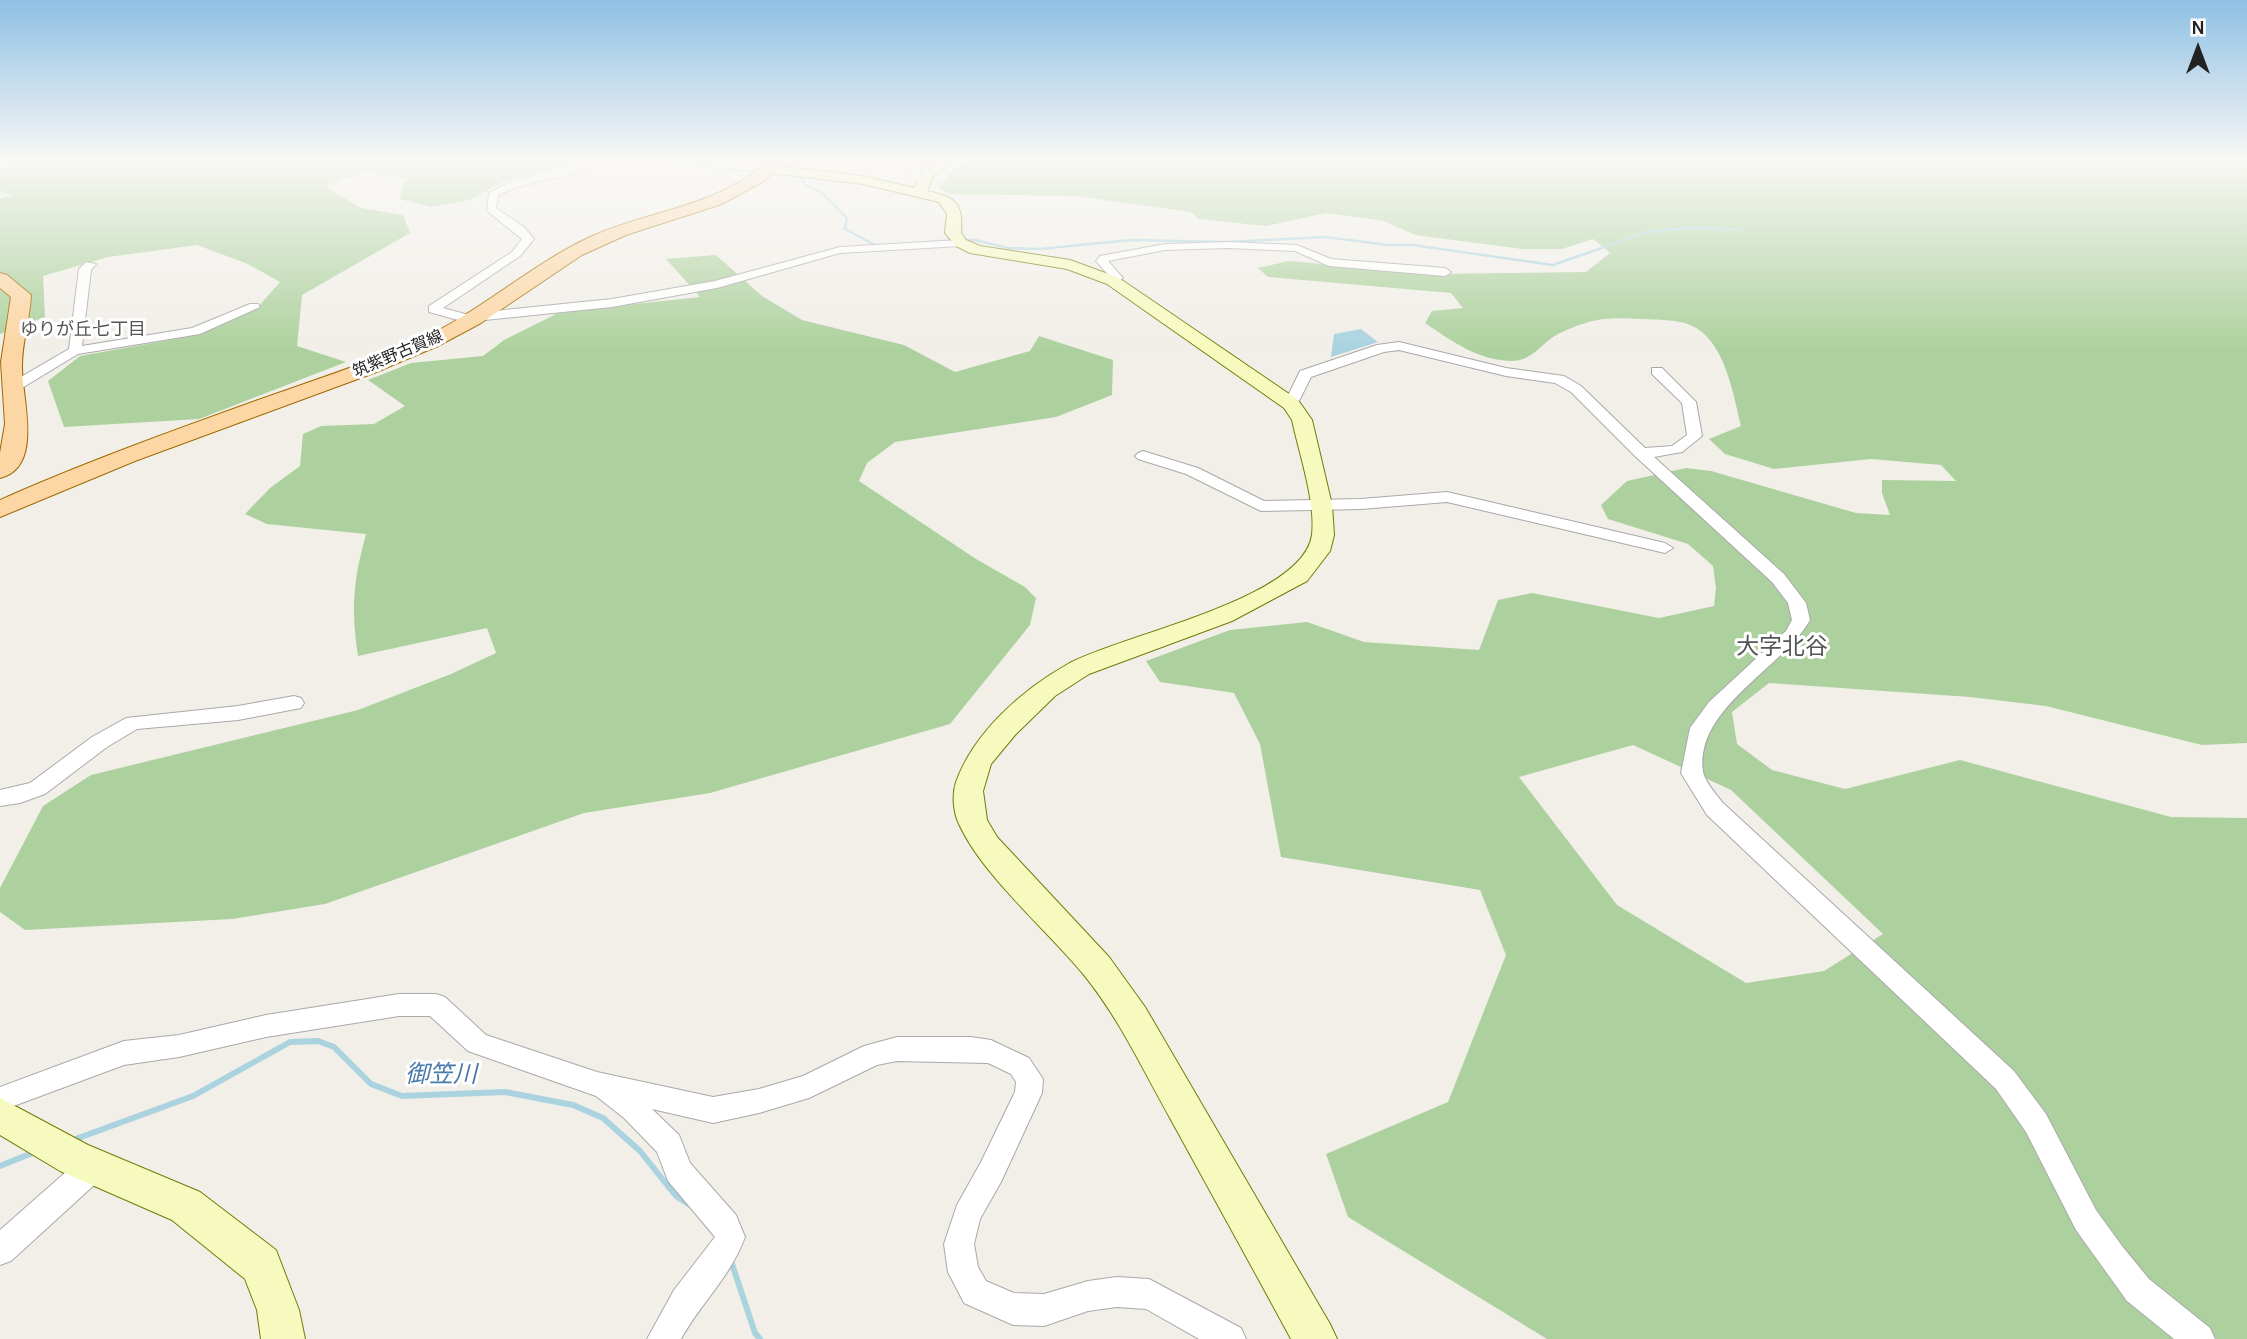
<!DOCTYPE html>
<html>
<head>
<meta charset="utf-8">
<style>
  body { margin:0 }
  #map { position:relative; width:2247px; height:1339px; overflow:hidden; background:#f2efe9; font-family:Karla,sans-serif }
  canvas { display:block }
  .north { position:absolute; left:2163px; top:14px; width:70px; height:70px; -webkit-text-stroke:5px #fff; paint-order:stroke; rotate:0deg; font-size:19px; font-weight:700; line-height:28px; text-align:center; color:#222 }
  .north::after { content:''; display:block; margin:auto; width:24px; height:32px; background:#222; clip-path:polygon(50% 0,100% 100%,50% 72%,0 100%) }
</style>
</head>
<body>
<div id="map">
<canvas width="2247" height="1339"></canvas>
<div class="north">N</div>
</div>
<script>
const c = document.querySelector('canvas').getContext('2d');
c.lineJoin = 'round';
function paint(path, color) { c.fillStyle = color; c.fill(path, 'evenodd'); }
function strokePath(path, color, width, dash) { c.strokeStyle = color; c.lineWidth = width; c.lineCap = dash ? 'butt' : 'round'; c.setLineDash(dash || []); c.stroke(path); }
function write(font, color, halo, rows, align = 'center') {
  c.font = font + ' Karla,"Noto Sans JP",sans-serif'; c.lineWidth = 6; c.setLineDash([]); c.textBaseline = 'middle'; c.strokeStyle = halo; c.fillStyle = color; for (const [text, x, y, turn = 0] of rows) {
    c.save(); c.translate(x, y); c.rotate((+turn || 0) * Math.PI / 180); c.textAlign = isNaN(turn) ? turn : align; if (halo) c.strokeText(text, 0, 0); c.fillText(text, 0, 0); c.restore();
  }
}
paint(new Path2D(`
  M13,162H578L505,181L470,200L431,207L399,199L406,179L367,171L325,186L361,208L403,215L410,233L302,295L297,346L346,362L199,419L64,427L48,381L80,356L192,336L257,308L280,282L248,264L197,245L108,257L43,276L45,317L0,334V198L12,196L0,191V170Z
  M969,162H2247V743L2202,745L2046,706L1970,697L1769,683L1732,712L1737,744L1772,770L1845,789L1960,760L2171,817L2247,818V1339H1547L1348,1217L1326,1154L1448,1102L1506,955L1480,890L1281,857L1260,744L1234,693L1160,682L1146,661L1230,630L1307,622L1364,642L1479,650L1498,600L1532,593L1659,618L1714,606L1716,588L1713,566L1688,544L1608,519L1601,505L1627,481L1686,468L1711,471L1856,513L1890,515L1882,493V480L1956,481L1941,465L1871,459L1774,469L1725,454L1709,439L1741,426C1733,394 1725,339 1690,325C1676,319 1658,320 1642,319C1606,317 1593,318 1560,333C1541,342 1534,361 1511,361C1477,360 1452,341 1425,323L1432,311L1463,308L1451,293L1268,277L1258,268L1289,261L1434,274L1586,272L1610,253L1593,239L1562,249H1522L1415,235L1384,221L1326,213L1266,226L1199,219L1191,212L1075,196L948,194L939,187L953,169ZM1633,745L1731,790L1883,934L1824,971L1746,983L1617,905L1519,777Z
  M716,255L762,296L802,320L904,345L955,372L1030,351L1039,336L1113,360L1112,395L1056,417L895,442L867,463L859,481L976,559L1025,587L1036,598L1030,625L950,724L710,793L584,813L325,904L232,919L25,930L0,912V888L43,806L91,775L358,710L451,674L496,653L487,628L358,656C351,607 353,582 366,534L267,524L245,514L270,488L300,466L303,434L321,426L374,424L405,406L368,380L411,363L483,356L504,340L560,312L700,297L666,259Z`), '#add19e');
paint(new Path2D(`
  M1361,329L1378,342L1331,357L1334,334Z`), '#aad3df');
strokePath(new Path2D(`
  M685,162L689,165L760,172
  M794,175L801,178L806,186L821,192L847,218L845,229L877,246L954,240
  M963,240H975L1008,248L1039,249L1131,240L1226,242L1325,237L1389,245H1413L1553,265L1647,232L1688,228L1740,229`), '#aad3df', 2.5);
strokePath(new Path2D(`
  M73,1140L193,1096L290,1042L318,1041L334,1047L371,1084L402,1096L505,1092L573,1105L603,1118L640,1151L676,1196L690,1205
  M0,1166L35,1152
  M731,1261L755,1333L760,1339`), '#aad3df', 6);
const street = new Path2D(`
  M581,162H595C568,182 527,178 498,196L496,208L524,227L534,239L520,256L443,308L465,314L612,299L715,281L840,247L961,240L967,243L961,246L840,253L717,288L612,307L465,322L429,312V306L512,252L522,239L487,211L489,193L511,182Z
  M919,162H931L919,170L921,174L929,177V181C918,184 913,177 909,169Z
  M1228,242L1297,245L1331,259L1445,268L1451,272L1445,276L1329,266L1295,251L1228,248L1165,250L1108,261L1123,278L1113,285L1109,284L1107,281L1110,277L1096,261L1100,256L1165,244Z
  M86,262L96,264L91,270L82,346L192,328L250,304H258L260,307L200,334L78,354L17,391H7V385L69,349L79,269Z
  M1399,342L1506,368L1564,376L1581,386L1645,448L1672,446L1687,435L1682,403L1652,374V368H1662L1696,402L1702,436L1682,452L1654,457L1784,574L1806,603L1810,620C1782,669 1695,708 1703,771C1704,781 1717,795 1723,803L2014,1071L2046,1114L2096,1210L2122,1246L2149,1279L2210,1328L2215,1339H2174L2127,1301L2076,1230L2026,1132L1996,1089L1707,815L1681,773L1690,728L1709,702L1786,631L1792,620L1788,603L1772,582L1635,456L1571,392L1555,383L1506,376L1399,350L1384,352L1311,377L1296,407H1286L1284,404L1300,371L1377,345Z
  M1143,451L1198,468L1264,501L1361,499L1447,492L1665,543L1673,548L1665,553L1447,502L1361,509L1261,511L1186,474L1138,459L1135,456L1138,453Z
  M294,696L301,698L304,703L301,708L238,720L137,729L107,747L45,794L20,803L0,806V790L30,783L92,737L126,718L238,706Z
  M399,994H436L445,997L486,1035L597,1072L713,1097L759,1089L803,1076L864,1046L897,1037H971L991,1040L1029,1058L1043,1079L1042,1093L1001,1182L980,1219L974,1244L978,1267L986,1281L1014,1293L1044,1294L1088,1281L1117,1277L1149,1279L1241,1328L1246,1339H1199L1146,1309L1117,1307L1088,1311L1044,1326L1013,1325L964,1303L948,1272L944,1244L957,1205L981,1162L1015,1092L1016,1082L1011,1074L988,1063L897,1061L877,1065L809,1098L759,1113L713,1123L652,1109L679,1135L690,1163L736,1215L745,1237C731,1276 701,1303 681,1339H647L674,1290L715,1237L668,1181L657,1152L624,1118L596,1096L468,1051L430,1016H399L266,1037L179,1057L124,1065L0,1111V1087L124,1041L179,1035L266,1015Z
  M94,1152L104,1156L108,1166L104,1176L11,1261L0,1265V1230L84,1156Z`);
const secondary = new Path2D(`
  M936,162H952L934,175L927,191C954,197 964,202 961,233L966,240L980,246L1070,260L1119,278L1298,400L1312,420L1332,505L1334,535L1330,551L1307,581L1232,621L1089,674L1055,696L1015,735L991,764L983,791L987,820L997,837L1109,957L1145,1007L1330,1324L1337,1339H1291C1251,1265 1210,1191 1170,1118C1143,1070 1119,1018 1084,975C1047,930 982,875 959,824C953,812 952,794 956,782C974,732 1023,689 1068,664C1120,635 1303,600 1312,535C1316,502 1299,453 1292,420L1284,408L1107,284L1067,269L970,253L956,246L945,233L947,214L939,202L863,184L770,173L763,169L770,165L863,176L914,188L923,170Z
  M0,1098L88,1145L200,1192L276,1250L299,1310L305,1339H261L257,1310L245,1279L172,1220L60,1171L0,1135Z`);
const primary = new Path2D(`
  M767,162H784L764,181L722,204L626,235L582,255L481,323L438,346L374,373L135,461L0,517V500C81,464 164,434 247,404C305,383 364,365 421,339C480,312 529,266 588,238C648,210 716,208 767,162Z
  M0,273L7,275L31,295C30,319 22,342 22,365C21,396 45,467 0,478V453L5,424L1,362L11,297L0,288Z`);
strokePath(street, '#a9a9a9', 2);
strokePath(secondary, '#707d05', 2);
strokePath(primary, '#a06b00', 2);
paint(street, '#fff');
paint(secondary, '#f7fabf');
paint(primary, '#fcd6a4');
const sky = c.createLinearGradient(0, 0, 0, 349);
sky.addColorStop(0, '#8fc0e4');
sky.addColorStop(0.46, '#f9f8f5');
sky.addColorStop(1, '#f9f8f500');
c.fillStyle = sky;
c.fillRect(0, 0, 2247, 349);
write('16px', '#222', '#fff', [
  ["筑紫野古賀線",398,354,-23]
]);
write('18px', '#555', '#fff', [
  ["ゆりが丘七丁目",83,330]
]);
write('23px', '#555', '#fff', [
  ["大字北谷",1782,647]
]);
write('italic 24px', '#4a7aab', '#fff', [
  ["御笠川",441,1075]
]);
</script>
</body>
</html>
